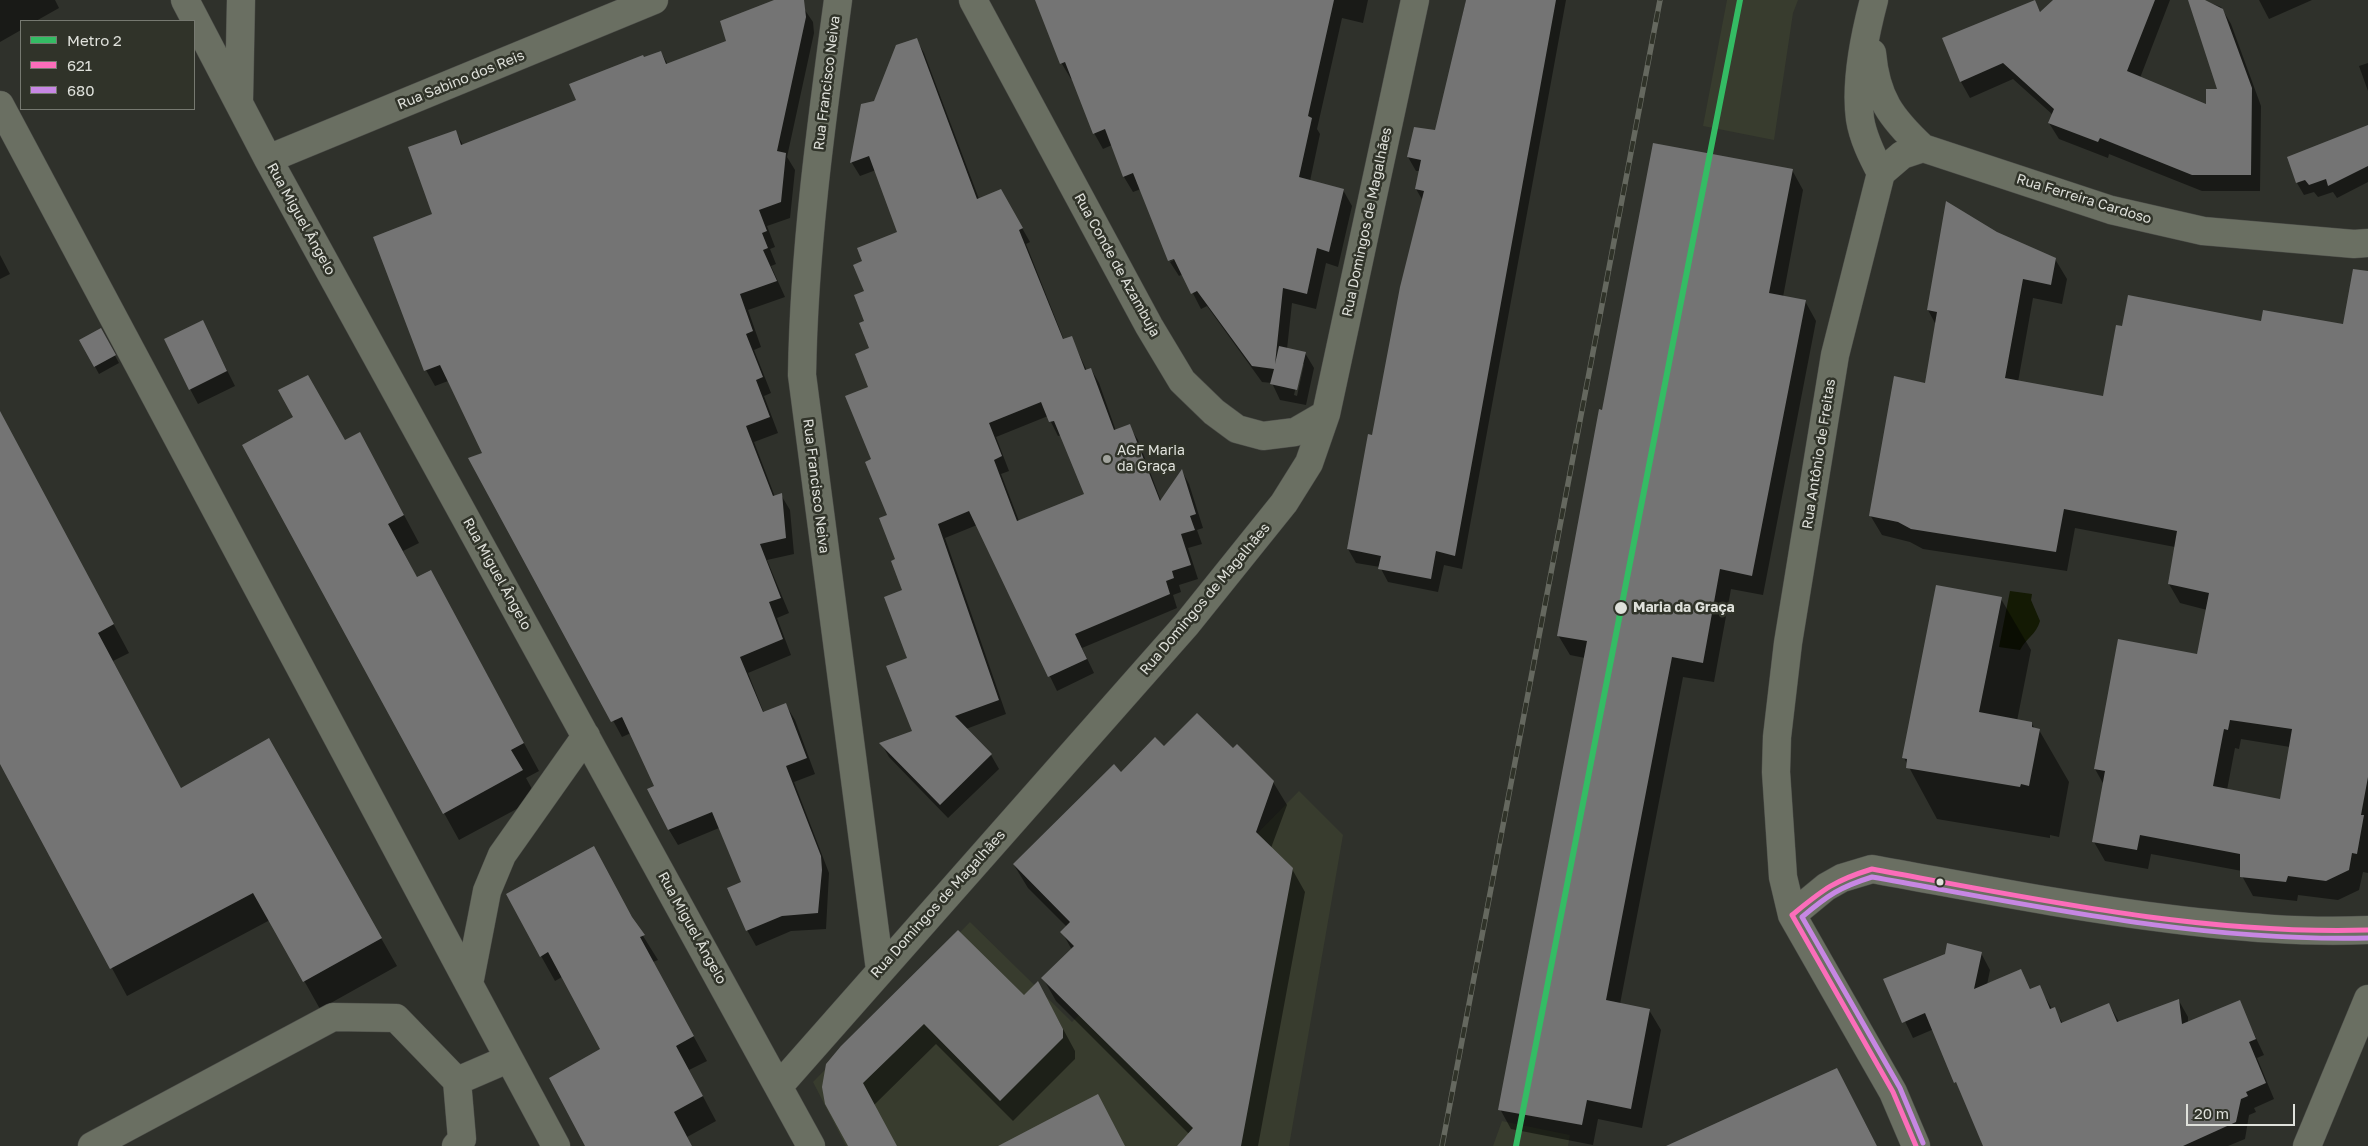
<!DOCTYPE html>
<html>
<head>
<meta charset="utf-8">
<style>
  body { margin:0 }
  #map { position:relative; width:2368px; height:1146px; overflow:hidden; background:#2f312b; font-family:"Golos Text",sans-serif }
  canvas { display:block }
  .legend { position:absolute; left:20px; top:20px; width:175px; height:90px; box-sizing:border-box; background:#303329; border:1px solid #767970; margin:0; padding:6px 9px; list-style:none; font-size:15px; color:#dfe1db }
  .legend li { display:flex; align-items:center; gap:10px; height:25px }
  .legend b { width:25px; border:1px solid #767970 }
  .scale { position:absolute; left:2186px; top:1104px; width:109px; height:22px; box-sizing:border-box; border:2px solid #dfe1db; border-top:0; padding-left:6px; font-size:15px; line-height:18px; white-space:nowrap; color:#dfe1db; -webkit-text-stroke:4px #303329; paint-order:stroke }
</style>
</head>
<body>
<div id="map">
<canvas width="2368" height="1146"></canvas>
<ul class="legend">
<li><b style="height:6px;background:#34bc64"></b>Metro 2</li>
<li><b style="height:6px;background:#fb6dba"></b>621</li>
<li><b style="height:6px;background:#c787e3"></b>680</li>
</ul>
<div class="scale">20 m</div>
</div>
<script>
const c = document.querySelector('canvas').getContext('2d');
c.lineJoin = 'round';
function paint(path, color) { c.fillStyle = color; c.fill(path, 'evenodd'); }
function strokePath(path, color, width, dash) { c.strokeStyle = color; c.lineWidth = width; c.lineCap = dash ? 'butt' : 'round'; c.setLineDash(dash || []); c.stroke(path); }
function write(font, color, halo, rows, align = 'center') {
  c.font = font + ' "Golos Text",sans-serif'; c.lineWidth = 5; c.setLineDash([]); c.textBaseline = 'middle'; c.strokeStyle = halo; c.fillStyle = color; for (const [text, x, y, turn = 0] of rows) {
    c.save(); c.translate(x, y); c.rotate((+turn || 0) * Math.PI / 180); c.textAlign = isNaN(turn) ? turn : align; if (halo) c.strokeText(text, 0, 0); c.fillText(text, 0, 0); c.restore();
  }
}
paint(new Path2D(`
  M1727,0H1798L1793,13L1774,140L1703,126Z
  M1299,791L1343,835L1289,1146H846L813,1082L970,922L1072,1022Z
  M1502,1121L1570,1135L1568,1146H1493Z`), '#383c2e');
paint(new Path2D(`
  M2010,591L2032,594L2031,600L2040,621C2036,635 2026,638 2020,650L1999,647Z`), '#141a04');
paint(new Path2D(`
  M0,0H55L59,8L36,21H21V30L0,42Z
  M778,0H798L813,22L814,33L787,157L795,170L790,218L767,226L775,247L770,249L776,264L771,266L785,297L748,310L761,347L754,350L771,393L764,396L778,433L754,442L775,497L781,495L790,510L794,554L767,560L789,613L777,618L791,655L748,673L764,713L786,705L795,720L815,774L794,782L829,873L826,929L791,931L756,946L747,930L742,883L719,828L678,845L669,830L656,786L631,733L622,737L470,458L483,453L448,381L435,386L426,370L374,238L434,215L455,131L463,145L577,101L644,59L661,52L668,65L728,41Z
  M1036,0H1368L1363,23L1342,18L1317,129L1320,134L1310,181L1343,190L1352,206L1338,267L1326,263L1316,309L1292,303L1287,349L1305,353L1314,368L1306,405L1280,400L1272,383L1262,382L1207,306L1201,309L1183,274L1179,276L1170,262L1180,257L1170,261L1141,189L1133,192L1124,177L1112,145L1103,149L1094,133L1073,78L1071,79L1062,64ZM1301,364H1304L1297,396L1294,395Z
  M1466,0H1566L1462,569L1444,565L1438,592L1388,582L1380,567L1356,563L1348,549L1423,201L1416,189L1420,171H1416L1408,157L1436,132Z
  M2119,0H2170L2140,78L2207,105L2219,90L2189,0H2202L2221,7L2231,24L2261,106L2260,191H2202L2109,154L2108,158L2059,139L2049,123L2053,115L2013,79L1970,98L1961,82L2035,2L2041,13Z
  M2259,0H2312L2269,19Z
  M916,39L924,53L979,199L1001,191L1030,242L1026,244L1064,340L1071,337L1087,371L1091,369L1099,383L1116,431L1129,426L1138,440L1161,501L1182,471L1189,484L1203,528L1197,530L1202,544L1188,548L1198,579L1179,585L1181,592L1173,595L1177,608L1082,648L1094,673L1057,691L977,525L945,538L1006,714L966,729L991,755L999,769L948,818L889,757L881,743L913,732L904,591L889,516L872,460L870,349L866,322L864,262L899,233L876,170L860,176L852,163L862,105L875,102ZM1048,416L1058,436L1061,435L1086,495L1019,521L1001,474L1009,471L996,437Z
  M2368,63V91L2359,66Z
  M2368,129V182L2337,198L2333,192L2318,197L2314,192L2304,195L2297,183Z
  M1792,170L1803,190L1783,297L1805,301L1816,321L1763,595L1731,589L1714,682L1683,677L1620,1004L1649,1010L1661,1030L1642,1128L1598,1119L1593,1145L1511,1129L1500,1109L1585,658L1570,655L1558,635L1603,411Z
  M1997,233L2055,259L2067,279L2062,304L2033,298L2018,382L2104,397L2262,322L2344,326L2368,318V873L2363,872L2359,890L2338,900L2298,895L2297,901L2253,896L2242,876V871L2151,854L2148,869L2105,861L2094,842L2104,785L2095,769L2198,656L2207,610L2180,603L2169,584L2175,547L2075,528L2067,571L1923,549L1910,542L1882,535L1870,515L1926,385L1936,325L1928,310ZM2241,739L2290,747L2281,800L2227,790L2235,748L2239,749Z
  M0,255L10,274L0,279Z
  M202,321L235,386L198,404L190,389Z
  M101,330L119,363L99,374L81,341Z
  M0,412L129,653L113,661L181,789L268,740L397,966L320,1009L270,920L127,996L0,761Z
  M344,442L375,461L419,543L403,551L417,578L446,599L539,771L526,778L537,798L459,840L444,813Z
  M2001,599L2031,650L2017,721L2032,724L2035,729L2039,730L2069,782L2059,837L2050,835V838L1937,819L1904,758Z
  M1164,748L1233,750L1273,782L1287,805L1271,848L1292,869L1305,892L1258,1146H1195L1189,1134L1056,1001L1043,978L1072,950L1062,932L1067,927L1028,888L1014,865L1121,773Z
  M507,895L635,923L658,960L653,962L707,1061L689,1070L716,1121L687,1137L692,1146H587L602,1050L562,977L555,981Z
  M958,931L1024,997L1038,983L1075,1051V1059L1013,1121L936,1044L874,1105L896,1146H849L827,1104Z
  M1981,953L1990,970L1987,985L2021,971L2031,990L2039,987L2052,1009L2054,1008L2063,1024L2109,1004L2119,1022L2179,1001L2188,1017V1023L2239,1002L2264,1055L2257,1058L2274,1099L2254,1108L2256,1112L2249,1115L2245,1139L2228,1146H1984L1934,1029L1913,1038L1885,980Z
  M1837,1069L1877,1146H1696Z`), '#0007');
paint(new Path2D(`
  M774,0H804L806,17L777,151L786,153L781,202L759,210L767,231L762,233L768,248L763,250L777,281L740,294L753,331L746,334L763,377L756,380L770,417L746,426L773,496L782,493L786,538L760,544L781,598L769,602L783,639L740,657L763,712L786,703L807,758L786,766L821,856L822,870L818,913L782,916L746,931L727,888L741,882L712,812L668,830L647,789L654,786L622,717L611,722L468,458L482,453L440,365L424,371L373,237L432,214L408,147L456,130L461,145L576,100L569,84L643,55L644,57L661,51L666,64L726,41L720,21Z
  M1035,0H1334L1308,116L1312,118L1299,177L1344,189L1329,252L1317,248L1307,294L1283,288L1275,364L1279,346L1306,352L1297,390L1270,384L1274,369L1252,366L1197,291L1191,294L1174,259L1168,261L1133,173L1123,177L1105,129L1093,134L1065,62L1060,64Z
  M1466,0H1556L1455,556L1436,551L1431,579L1378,569L1381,556L1347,549L1368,434L1372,435L1400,287L1424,191L1415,189L1421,160L1407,157L1414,127L1435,130Z
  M2035,0L2040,12L2053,0H2155L2127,71L2206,104V89H2217L2188,0H2205L2223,9L2252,88L2251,175H2192L2100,138L2098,142L2048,123L2054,109L2003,63L1960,82L1942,38Z
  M917,38L977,199L1001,189L1023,228L1019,230L1063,339L1072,336L1085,370L1091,368L1114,430L1130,424L1160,501L1182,469L1196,514L1190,516L1195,530L1181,534L1191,565L1172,571L1174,578L1166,581L1170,594L1075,634L1087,659L1048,677L969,511L938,524L999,700L955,716L992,754L940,805L879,743L912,731L886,666L907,658L884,597L902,590L891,561L895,559L879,518L887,515L865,462L871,459L845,396L868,387L855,354L869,348L859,323L864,321L854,295L864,291L853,265L862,261L857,248L897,232L869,156L850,163L861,104L874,101L896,45ZM1041,402L1049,422L1054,421L1084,494L1017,521L994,460L1002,456L989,423Z
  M2368,125V166L2328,186L2326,179L2309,185L2305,180L2296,183L2287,157Z
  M1653,143L1793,169L1769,293L1806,300L1752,576L1720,569L1703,663L1672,657L1606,1000L1650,1009L1631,1109L1587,1100L1582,1125L1498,1110L1587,641L1557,636L1599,409L1602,410Z
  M1946,201L1997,232L2056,258L2051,285L2023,279L2005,378L2103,396L2116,325L2122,326L2128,295L2261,321L2263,310L2343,324L2353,269L2368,271V777L2361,815H2364L2357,854L2352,853L2349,870L2326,881L2288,876L2286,882L2240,877V854L2140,835L2137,850L2092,842L2105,771L2094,769L2118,639L2197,654L2209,593L2168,584L2177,531L2064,509L2056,552L1911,529L1898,522L1869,516L1894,376L1925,383L1937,312L1927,310ZM2230,720L2292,729L2280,799L2213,786L2224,729L2228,730Z
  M203,320L227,371L189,390L164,339Z
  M101,328L116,355L94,367L79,340Z
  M308,375L345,440L360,432L404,515L388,524L417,577L431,570L524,743L511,750L523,770L443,814L242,445L293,417L278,390Z
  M0,411L114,624L98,633L181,788L269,738L382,938L303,982L253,893L110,969L0,764Z
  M1936,585L2002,597L1979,712L2032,722V727L2040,729L2029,786L2021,784L2020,787L1906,768L1907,759L1902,758Z
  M1197,713L1233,748L1237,744L1274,781L1256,832L1293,868L1241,1146H1177L1193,1128L1041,978L1074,946L1060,932L1070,922L1013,864L1114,764L1121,772L1155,737L1164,746Z
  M594,846L632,917L645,935L640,937L694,1036L676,1046L703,1096L674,1112L692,1146H585L549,1078L600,1049L548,952L540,957L506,894Z
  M958,930L1024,995L1038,981L1063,1029V1038L1000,1101L924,1024L863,1083L897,1146H848L825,1104L822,1087L826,1064L841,1046Z
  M1947,943L1982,952L1974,989L2021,969L2030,989L2040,985L2050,1009L2055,1007L2061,1023L2109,1003L2117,1022L2179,999L2182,1024L2240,1000L2256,1039L2249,1042L2266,1083L2246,1092L2248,1096L2241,1099L2236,1122L2183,1146H1983L1956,1082L1954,1083L1925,1013L1902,1023L1883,979L1945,954Z
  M1837,1068L1877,1146H1666Z
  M1098,1094L1125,1146H998L1063,1112Z`), '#747474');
const minor = new Path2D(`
  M185,0L268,159L811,1146
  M838,0C821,125 804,249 802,375L880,970
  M973,0L1149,326L1182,381L1214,412L1237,429L1263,436L1295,432L1326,414
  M1874,0C1865,34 1855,83 1860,119C1863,138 1872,156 1881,173L1835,355L1788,643L1777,737L1776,772L1783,877L1792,915L1893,1092L1916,1146
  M1872,53C1876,98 1891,118 1923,148
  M239,100L241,0
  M0,105L469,984
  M268,159L654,0
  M1881,173L1902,155L1923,148L2111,210L2203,231L2354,244L2368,243
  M1792,915L1826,887L1842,878L1872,869C1972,887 2071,907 2171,919C2237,927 2302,933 2368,930
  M457,1081L508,1059
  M779,1086L1186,625L1284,503L1309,463L1326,414L1415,0
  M92,1146L333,1017L396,1018L457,1081L462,1139L456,1146
  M556,1146L469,984L487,891L502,855L586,736
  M2307,1146L2368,999`);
strokePath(minor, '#4b4c48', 29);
strokePath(minor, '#6a6f62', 28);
const rail = new Path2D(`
  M1442,1146L1660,0`);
strokePath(rail, '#65685f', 5.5);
strokePath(rail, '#303329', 4, [11]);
strokePath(new Path2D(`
  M1916,1146L1893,1092L1792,915C1823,890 1833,881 1872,869C2035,899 2201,935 2368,930`), '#fb6dba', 5);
strokePath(new Path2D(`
  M1923,1143L1900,1088L1802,917C1828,895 1840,887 1872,877C2036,906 2201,942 2368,938`), '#c787e3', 5);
strokePath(new Path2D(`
  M1516,1146L1740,0`), '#34bc64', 6);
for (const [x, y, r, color] of [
  [1107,459,5,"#a1a39d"],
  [1621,608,7,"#dfe1db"],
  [1940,882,4.5,"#dfe1db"]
]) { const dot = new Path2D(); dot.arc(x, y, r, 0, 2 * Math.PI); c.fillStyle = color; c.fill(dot); strokePath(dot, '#303329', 2); }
write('14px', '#dfe1db', '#303329', [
  ["Rua Sabino dos Reis",461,80,-22],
  ["Rua Francisco Neiva",827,83,-83],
  ["Rua Ferreira Cardoso",2084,199,17],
  ["Rua Miguel Ângelo",301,219,61],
  ["Rua Domingos de Magalhães",1367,222,-78],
  ["Rua Conde de Azambuja",1117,265,61],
  ["Rua Antônio de Freitas",1819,454,-81],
  ["Rua Francisco Neiva",816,486,83],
  ["Rua Miguel Ângelo",497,574,61],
  ["Rua Domingos de Magalhães",1205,599,-50],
  ["Rua Domingos de Magalhães",938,904,-48],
  ["Rua Miguel Ângelo",692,928,61]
]);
write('14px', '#dfe1db', '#303329', [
  ["AGF Maria",1117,451],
  ["da Graça",1117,467]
], 'left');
write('bold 14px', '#dfe1db', '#303329', [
  ["Maria da Graça",1633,608]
], 'left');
</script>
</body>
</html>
